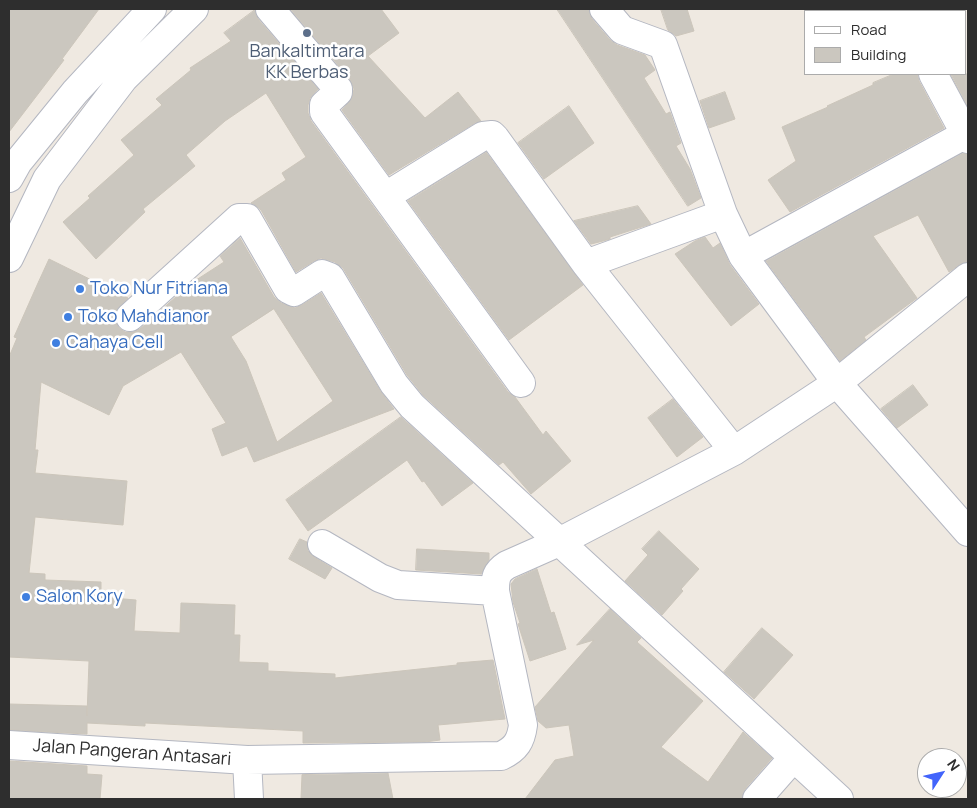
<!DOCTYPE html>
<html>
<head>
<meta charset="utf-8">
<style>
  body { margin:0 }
  #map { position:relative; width:977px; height:808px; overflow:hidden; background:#efe9e1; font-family:Manrope,sans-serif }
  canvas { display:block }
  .frame { position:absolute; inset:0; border:10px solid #2e2e2e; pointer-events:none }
  .legend { position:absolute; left:804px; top:10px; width:162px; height:65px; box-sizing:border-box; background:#fff; border:1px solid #ababab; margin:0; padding:6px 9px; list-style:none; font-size:15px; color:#2e2e2e }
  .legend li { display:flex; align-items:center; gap:10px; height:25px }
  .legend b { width:25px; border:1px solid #ababab }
  .north { position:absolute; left:917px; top:748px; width:50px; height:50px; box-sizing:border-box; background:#fff; border:1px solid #ababab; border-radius:50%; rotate:55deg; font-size:14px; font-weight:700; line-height:20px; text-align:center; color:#2e2e2e }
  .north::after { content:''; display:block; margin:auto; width:18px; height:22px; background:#4264fb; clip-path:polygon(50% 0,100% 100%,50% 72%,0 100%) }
</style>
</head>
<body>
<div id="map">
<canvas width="977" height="808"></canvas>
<div class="frame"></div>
<ul class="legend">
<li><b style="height:6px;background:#fff"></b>Road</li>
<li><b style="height:14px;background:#cbc7bf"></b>Building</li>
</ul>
<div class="north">N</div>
</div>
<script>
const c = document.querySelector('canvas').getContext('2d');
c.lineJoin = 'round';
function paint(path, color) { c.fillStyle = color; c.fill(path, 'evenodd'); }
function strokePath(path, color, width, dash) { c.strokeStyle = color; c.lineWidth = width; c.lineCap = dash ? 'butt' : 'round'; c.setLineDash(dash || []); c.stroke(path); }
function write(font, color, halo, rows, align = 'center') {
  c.font = font + ' Manrope,sans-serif'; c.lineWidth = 5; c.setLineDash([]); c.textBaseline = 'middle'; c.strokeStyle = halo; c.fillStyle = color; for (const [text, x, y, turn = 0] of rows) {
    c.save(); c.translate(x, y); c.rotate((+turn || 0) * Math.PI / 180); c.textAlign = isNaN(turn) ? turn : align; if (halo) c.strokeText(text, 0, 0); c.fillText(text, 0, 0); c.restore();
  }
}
const building = new Path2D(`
  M9,9H99L62,59L64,60L9,132Z
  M290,9H381L399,33L368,56L425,118L458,92L481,121L475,123L389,175L342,110L352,98L354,89L350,79Z
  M557,9H589L592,19L610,40L617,45L645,55L655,70L644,78L666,114L670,112L681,143L676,146L690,169L701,198L688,206Z
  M661,9H687L694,31L676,36L668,30Z
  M255,10L258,19L318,89L310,98L308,105V113L311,121L508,392L515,397L543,435L546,431L571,461L531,494L503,462L499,465L423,395L407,375L343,268L335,262L321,258L314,261L296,272L261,210L255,205L251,203L286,180L282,173L306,157L266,93L225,121L186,155L195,166L143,209L145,212L96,259L63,222L90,198L88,196L134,155L121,140L162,105L156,99L191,70L190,68L231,41L224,33Z
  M894,74H917L919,81L944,128L790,212L768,180L796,161L782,127L828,107L827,106L873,85V83Z
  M951,74H968V107Z
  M725,92L735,119L709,128L700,101Z
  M569,106L594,143L544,179L518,143Z
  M486,152L583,285L509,340L408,201Z
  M963,153L968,155V262L959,265L949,272L918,215L873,236L917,298L864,337L866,340L840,361L766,261Z
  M638,206L651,224L610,237V239L603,241L591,244L574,221Z
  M705,237L713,248L720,243L730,265L759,304L731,326L675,254L695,241Z
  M240,238L274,297L281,303L295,308L302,305L321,293L381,392L394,409L254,462L247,446L222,456L212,429L226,423L181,352L123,386L109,415L41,382L35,450H38L35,473L127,481L123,525L35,517L29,573L45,574V580L101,582V597L136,600L134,631L180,633L181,603L235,605L234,635H240L239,662L268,663V671L335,674V678L457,665V663L493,660L505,719L438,725L440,740L425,742L303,743V731L145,723V726L87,723V734L9,730V704L87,706V716L89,661L9,657V357L17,338L14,337L38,283L49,259L128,298L115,312V320L119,328L125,332H133L140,329L178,295L188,288L187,286L190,284L224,262L220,256ZM274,309L333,401L277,442L246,361L231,337Z
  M913,385L928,405L897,428L881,409Z
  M673,399L703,437L677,457L648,418Z
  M401,417L473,483L442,506L424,481L422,482L407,460L308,531L286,500Z
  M659,531L699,569L681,589L683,591L662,615L625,581L648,555L642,549Z
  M300,539L307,542L308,551L314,557L332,568L325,579L289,559Z
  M417,549L489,553V560L481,574L416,570Z
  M537,569L551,613L554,612L566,649L530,661L518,624L520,623L513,602L511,584L515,579Z
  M610,609L641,638L637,642L703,701L661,747L708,782L743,732L772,758L745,789L742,799H525L555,760L574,756L569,725L546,728L538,721L535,707L594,640L577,645Z
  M762,628L793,655L754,699L724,672Z
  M9,761L87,766V774L102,775L100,799H9Z
  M388,773L393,799H301L302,775Z`);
paint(building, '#cbc7bf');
strokePath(building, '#cbc5ba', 1);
const street = new Path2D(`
  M270,9L338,89V92L324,105V112L521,383
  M604,9L622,30L663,45L723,214L743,256L966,134
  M900,9L901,11
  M933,74L968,139
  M386,196L483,136L492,135L495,138L586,264L723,214
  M743,256L837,383L968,532
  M586,264L734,451
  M130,317L239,218H247L288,289L294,292L322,274L330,277L394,384L412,406L839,799
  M322,544L380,578L398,585L495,591
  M9,745L247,760L249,799
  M247,760L501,756C516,749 521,741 523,725L495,591C495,578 496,572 507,565L559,542L734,451L837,383L968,277
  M757,799L793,758`);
const secondary = new Path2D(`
  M9,178L18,162L75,92L152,9
  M9,258L47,179L124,78L194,9`);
strokePath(street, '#b4b7c1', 30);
strokePath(secondary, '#b4b7c1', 30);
strokePath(street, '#fff', 28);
strokePath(secondary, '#fff', 28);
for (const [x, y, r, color] of [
  [307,33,5,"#5c6f8a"],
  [80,289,5,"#3f7fe0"],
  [68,317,5,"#3f7fe0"],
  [56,343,5,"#3f7fe0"],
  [26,597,5,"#3f7fe0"]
]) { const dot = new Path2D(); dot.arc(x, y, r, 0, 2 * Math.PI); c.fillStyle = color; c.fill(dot); strokePath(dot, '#fff', 2); }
write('18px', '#4e5e75', '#fff', [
  ["Bankaltimtara",307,52],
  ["KK Berbas",307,73]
]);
write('18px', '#366cbe', '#fff', [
  ["Toko Nur Fitriana",90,289],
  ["Toko Mahdianor",78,317],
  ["Cahaya Cell",66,343],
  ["Salon Kory",36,597]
], 'left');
write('18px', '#2e2e2e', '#fff', [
  ["Jalan Pangeran Antasari",132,753,4]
]);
</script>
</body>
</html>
